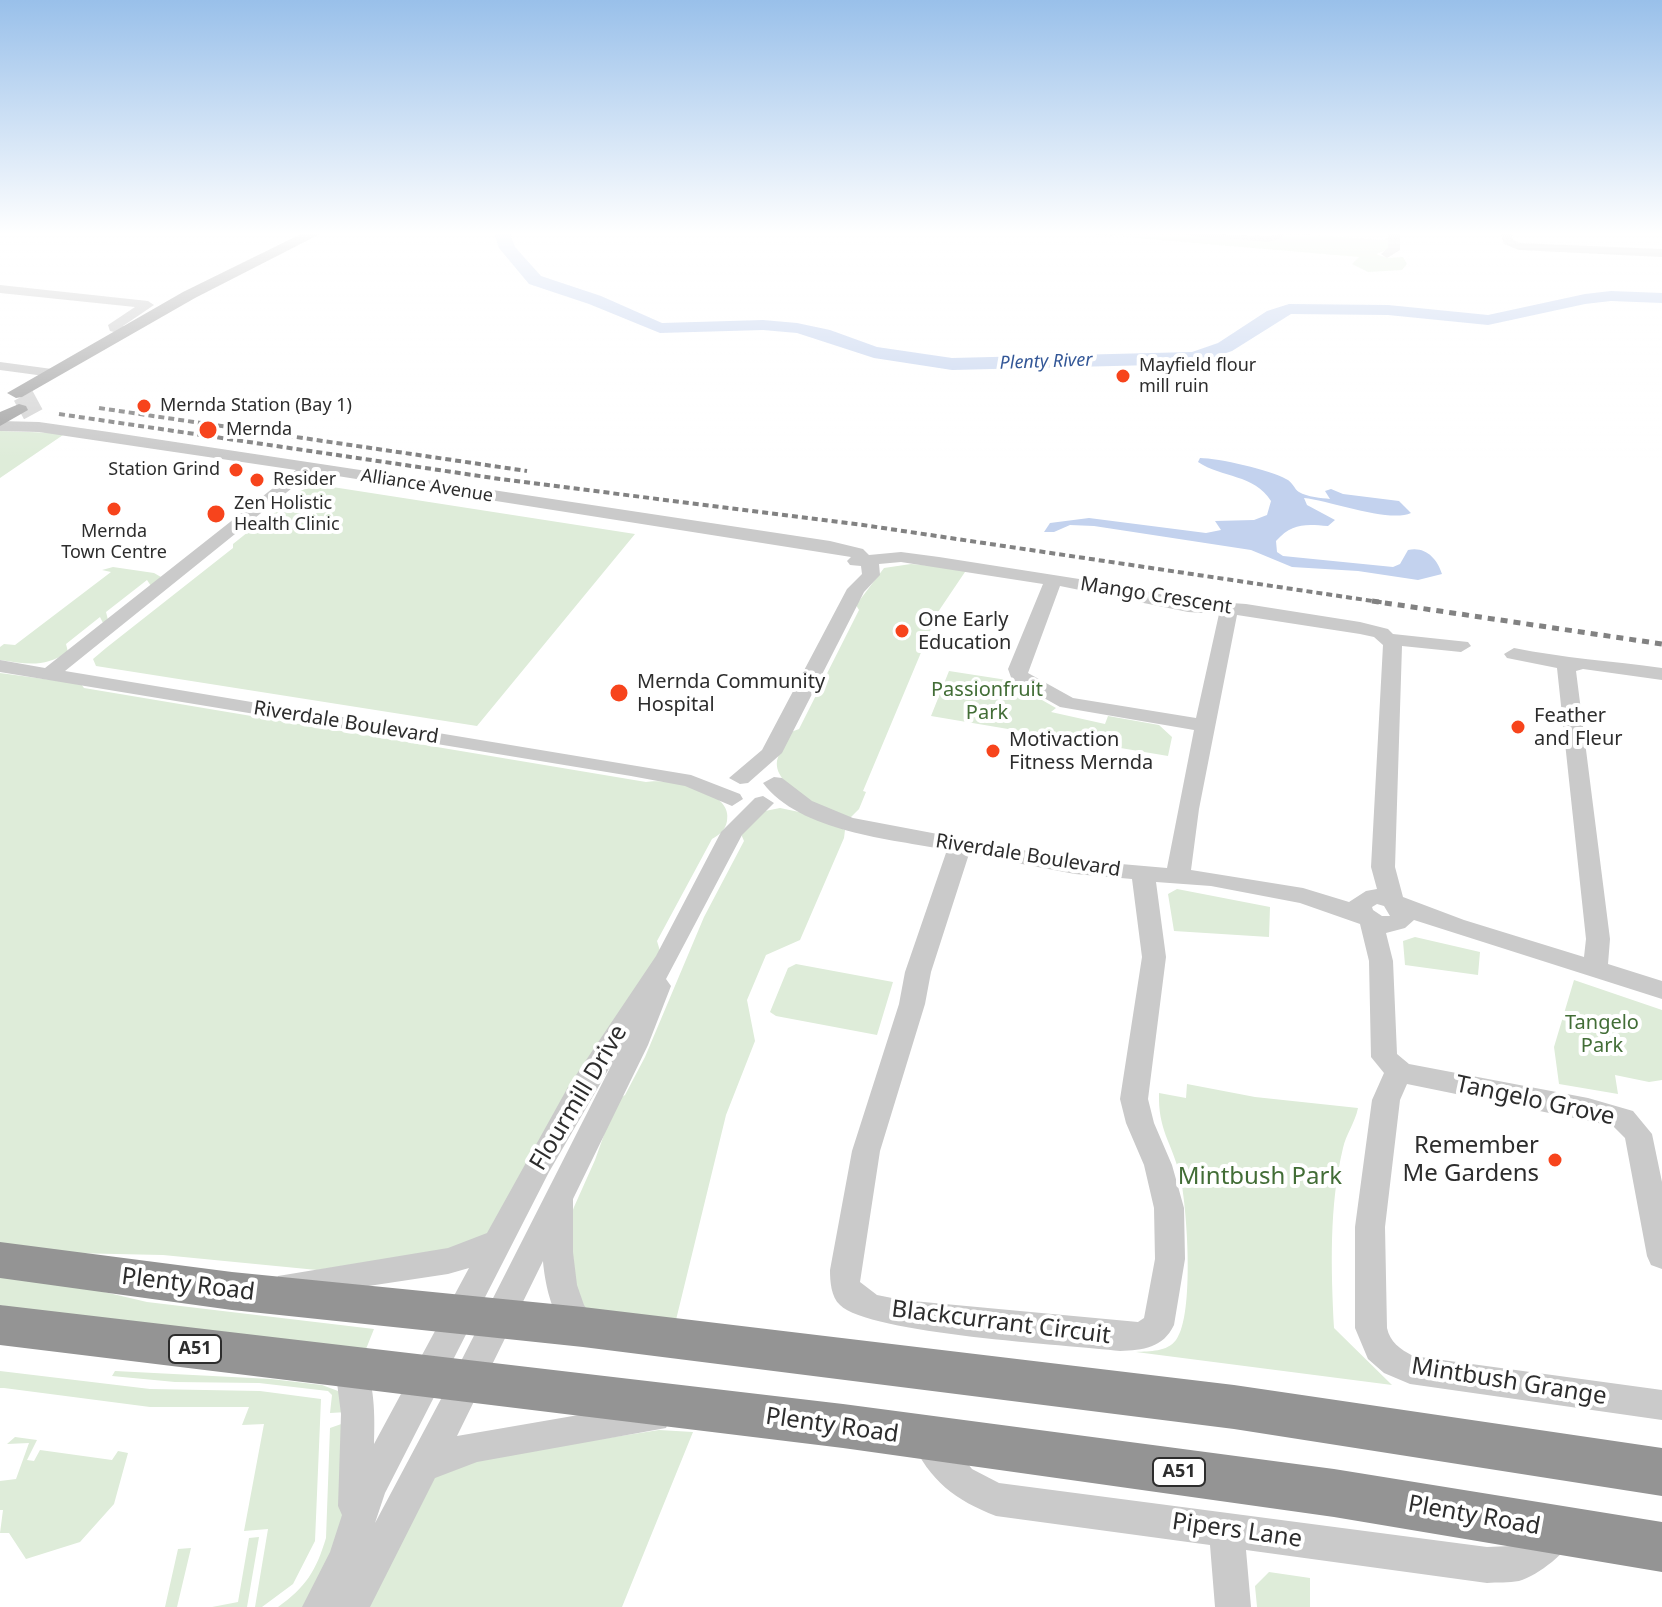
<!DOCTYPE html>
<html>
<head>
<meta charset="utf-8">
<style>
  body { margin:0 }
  canvas { display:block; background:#fff }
</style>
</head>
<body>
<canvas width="1662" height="1607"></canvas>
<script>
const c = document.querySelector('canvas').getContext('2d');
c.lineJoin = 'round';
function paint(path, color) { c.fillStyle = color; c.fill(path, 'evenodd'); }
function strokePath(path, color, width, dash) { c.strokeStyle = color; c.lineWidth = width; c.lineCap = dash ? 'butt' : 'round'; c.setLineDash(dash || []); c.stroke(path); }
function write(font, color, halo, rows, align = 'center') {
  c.font = font + ' "Noto Sans",sans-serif'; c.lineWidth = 8; c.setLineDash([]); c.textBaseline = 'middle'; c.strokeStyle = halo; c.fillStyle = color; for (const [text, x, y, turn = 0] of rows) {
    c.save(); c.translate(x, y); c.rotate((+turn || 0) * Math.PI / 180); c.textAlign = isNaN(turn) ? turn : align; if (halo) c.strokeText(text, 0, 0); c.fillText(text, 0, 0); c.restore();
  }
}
paint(new Path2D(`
  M1078,233H1187L1281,239L1284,233H1290L1385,240V237L1389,238V249L1376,254L1387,258L1403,257L1407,264L1402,270L1368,272L1352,264L1359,257Z
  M0,431L57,433L63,435L0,478Z
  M317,484L326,486L635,534L477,726L96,666L93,659L106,648L233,548V544L298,492Z
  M911,564L967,569L938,612L863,791L866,792L859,809L849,819C829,810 773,788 777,761C779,751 787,741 791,732L799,729L859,610L856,605L884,568Z
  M113,567L154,573L161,577L151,586L147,580L106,612L108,620L103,623L100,617L66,644L68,652C44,668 27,664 0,660V647L4,644L15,645L111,572L102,570Z
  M949,671L1007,680L1056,708L1051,712L1105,724L1108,716L1159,725L1172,737L1168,756L931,716Z
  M0,673L81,684L84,688L646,782C668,778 734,790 727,821C725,831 720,834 712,839L657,941L660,951L487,1236L469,1247L317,1270L163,1255L69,1253L0,1244Z
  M780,808L804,813L845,830L844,838L800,940L766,955L747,1000L755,1041L726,1115L675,1324L586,1309L578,1301L569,1221L574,1207L595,1160L616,1101L625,1095L645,1057L704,917L744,841L741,834L765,811Z
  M1177,889L1270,907L1269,937L1174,931L1168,894Z
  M1415,937L1480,952L1478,975L1405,965L1403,941Z
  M796,964L893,982L877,1035L776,1016L770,1012L788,968Z
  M1574,980L1662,1010V1080L1649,1082L1615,1075L1618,1094L1559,1084L1554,1047Z
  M1187,1084L1255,1097L1358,1108C1355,1123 1346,1134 1343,1148C1329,1206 1331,1269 1334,1328L1392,1385L1136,1352C1150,1351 1167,1352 1176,1340C1195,1315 1187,1206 1180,1175C1171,1141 1158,1130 1159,1093L1186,1098Z
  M0,1272L70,1284L147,1302L374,1329L362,1359L93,1323L0,1305Z
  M0,1371L150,1389L260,1391L321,1399L315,1541L293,1584L262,1607H255L268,1529L244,1531L264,1424L242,1425L249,1407H150L4,1388H0Z
  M115,1371L271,1379L322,1385L338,1391L344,1397L347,1412L330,1413L332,1395L328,1391L259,1383L175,1382L112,1376Z
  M347,1422L344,1528L310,1607H278C306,1587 316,1571 326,1538L330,1428Z
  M659,1430L693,1432L622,1607H360L416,1498L448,1463Z
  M15,1437L37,1440L27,1460L34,1461L40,1450L112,1460L118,1451L128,1453L114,1504L80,1542L26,1559L9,1533H0L3,1510H0V1481L16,1479L29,1443L7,1444Z
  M259,1537L247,1607H212L238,1602L249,1538Z
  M191,1548L177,1607H165L178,1549Z
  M1269,1572L1310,1578V1607H1257L1255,1586Z`), '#deecd9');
paint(new Path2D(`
  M1200,458C1218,458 1271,470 1286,479C1293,482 1294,489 1299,492C1307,497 1322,498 1330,499L1325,491L1331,489L1343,494L1399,501L1411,513C1389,523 1332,501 1304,498L1307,505L1335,520L1328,526C1305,524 1292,523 1276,541L1277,552L1283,556L1393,567L1400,564L1408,550C1425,546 1437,558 1442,574L1418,580L1358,571L1292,567L1251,550L1094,526L1070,525L1054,532H1044L1050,523L1089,518L1206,533L1221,530L1215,521L1254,520L1267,515L1271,501C1254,474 1222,478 1198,462Z`), '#c3d2ee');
paint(new Path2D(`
  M494,233H510L515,247L541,276L601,296L662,323L763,320L797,323L830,330L877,347L952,358L1192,352L1218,343L1267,311L1289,304L1388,305L1488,315L1585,294L1611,291L1662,293V303L1611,301L1585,304L1488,325L1388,315L1291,314L1232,351L1194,364L952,370L874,358L797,333L763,330L660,333L589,304L529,284L499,248Z`), '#c3d2ee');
strokePath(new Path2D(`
  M19,410L43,397`), '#d5d5d5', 21, [21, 10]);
paint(new Path2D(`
  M1185,233L1268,236L1285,233L1281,239L1268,242L1191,236Z
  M1388,233H1400V250L1387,258L1381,254L1388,248Z
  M1500,233H1512L1513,240L1520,243L1662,249V257L1519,250L1504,244Z
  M0,285L148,301L154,305L123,326L133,331L126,335L110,331L108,325L135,307L0,293Z
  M0,362L52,369L59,373L52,377L0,370Z
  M0,421L39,422L109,432L830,541L863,549L869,555L901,552L939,557L1111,584L1188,600L1246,604L1360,622L1388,629L1393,634L1468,642L1471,646L1461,652L1402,646L1395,867L1403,897L1464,920L1584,957L1586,939L1557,668L1507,658L1504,654L1514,648C1563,658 1612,661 1662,668V680L1583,669L1576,671L1610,939L1608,964L1662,981V999L1414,920L1405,928L1386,933L1393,961L1397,1054L1409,1064L1588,1098L1633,1111L1652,1134L1662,1182V1269L1651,1265L1647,1256L1625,1138L1613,1126L1407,1084L1400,1100L1385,1227L1387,1328C1390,1342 1400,1349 1413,1356L1662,1390V1420L1410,1384L1384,1373L1368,1359L1355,1328V1227L1372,1100L1384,1073L1371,1057L1369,961L1360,924L1300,903L1211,886L1156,882L1166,957L1148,1099L1154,1123L1172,1165L1184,1208L1185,1259L1174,1325C1163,1348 1143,1350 1120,1351C1069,1345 869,1334 840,1305C831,1297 830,1281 830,1270L852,1151L899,1004L905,972L947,850C891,839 800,832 763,783L774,777L782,778L812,801L853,818L1075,860L1167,868L1194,730L1060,707L1012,680L1008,669L1043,584L901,562L879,564L880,575L864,592L782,753L748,783L740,784L729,778L762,750L847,589L862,574L861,566L850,565L847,561L851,557L312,472L65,671L691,775L740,794L743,799L732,806L685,786L631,776L0,672V660L45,668L296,470L39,432L0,431ZM1060,586L1188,612L1219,614L1196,718L1073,698L1028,673ZM1237,615L1360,634L1374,637L1383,645L1371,867L1377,889L1366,891L1349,902L1303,888L1191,870L1199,809ZM969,854L1075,874L1132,879L1142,957L1120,1099L1126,1123L1144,1165L1154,1208L1155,1259L1144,1318L1138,1322L902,1300L877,1295L860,1282L880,1151L925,1004L931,972ZM1377,904L1384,906L1390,916H1382L1373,910L1372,907Z
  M763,796L774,803L742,835L666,979L671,986L648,1045L573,1199V1252L577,1285L584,1305L599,1327L594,1337C558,1350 545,1288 543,1261L457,1436L654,1402L666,1406L671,1417L666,1428L477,1462L435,1478L370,1607H302L330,1552L342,1515L338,1506L341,1414L335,1367L340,1357L351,1353L362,1357C375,1383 375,1415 374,1444L469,1268L448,1274L289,1298L278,1294L274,1285L278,1276L448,1248L487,1233L568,1087L656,956L721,832L755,798ZM614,1060L457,1369L375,1523L385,1493L549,1172Z
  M928,1424L940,1429L972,1469L999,1483L1487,1547L1512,1546L1545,1521L1558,1516L1571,1521L1576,1533C1568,1552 1539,1575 1519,1581C1509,1583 1497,1582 1487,1583L1246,1550L1251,1607H1215L1210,1545L996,1516C955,1500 930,1481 911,1440L916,1429Z`), '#cacaca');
paint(new Path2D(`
  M303,233H322L195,298L22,397L16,398L7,393L183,292Z
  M19,404L26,406L28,410L0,426V412Z`), '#a5a5a5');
paint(new Path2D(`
  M0,1242L232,1272L583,1307L1234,1385L1662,1448V1496L1234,1429L583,1347L232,1310L0,1278Z
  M0,1305L843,1404L1334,1469L1662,1522V1572L1334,1517L843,1448L0,1345Z`), '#949494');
strokePath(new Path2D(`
  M99,408L527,471
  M59,414L500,479L863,525L1386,603`), '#828282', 4, [6, 4]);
strokePath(new Path2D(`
  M1372,601L1662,644`), '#828282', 5, [7, 6]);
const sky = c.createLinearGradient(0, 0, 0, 458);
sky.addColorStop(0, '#99c0ea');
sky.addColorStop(0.51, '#fff');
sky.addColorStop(1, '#ffffff00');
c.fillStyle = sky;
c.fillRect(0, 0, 1662, 458);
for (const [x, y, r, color] of [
  [1123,376,8,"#f7441c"],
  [144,406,8,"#f7441c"],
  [208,430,10,"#f7441c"],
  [236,470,8,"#f7441c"],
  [257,480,8,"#f7441c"],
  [114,509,8,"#f7441c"],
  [216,514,10,"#f7441c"],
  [902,631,8,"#f7441c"],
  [619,693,10,"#f7441c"],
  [1518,727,8,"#f7441c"],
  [993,751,8,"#f7441c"],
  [1555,1160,8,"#f7441c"]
]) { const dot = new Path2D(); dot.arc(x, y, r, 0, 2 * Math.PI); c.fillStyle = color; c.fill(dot); strokePath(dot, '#fff', 3); }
write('italic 18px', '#335797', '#fff', [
  ["Plenty River",1046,362,-2]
]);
write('18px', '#2d2d2d', '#fff', [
  ["Mayfield flour",1139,366],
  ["mill ruin",1139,387],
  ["Mernda Station (Bay 1)",160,406],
  ["Mernda",226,430],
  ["Station Grind",220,470,"right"],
  ["Resider",273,480],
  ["Zen Holistic",234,504],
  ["Health Clinic",234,525],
  ["Mernda",114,532,"center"],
  ["Town Centre",114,553,"center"]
], 'left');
write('18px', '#2d2d2d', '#fff', [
  ["Alliance Avenue",427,486,9]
]);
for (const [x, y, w] of [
  [195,1349,52],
  [1179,1472,52]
]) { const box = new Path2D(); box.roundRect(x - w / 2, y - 14, w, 28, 6); c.fillStyle = '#fff'; c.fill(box); strokePath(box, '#2d2d2d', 2); }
write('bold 18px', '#2d2d2d', null, [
  ["A51",195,1349],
  ["A51",1179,1472]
]);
write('20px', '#2d2d2d', '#fff', [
  ["Mango Crescent",1156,596,9],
  ["Riverdale Boulevard",346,723,9],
  ["Riverdale Boulevard",1028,856,9]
]);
write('20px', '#2d2d2d', '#fff', [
  ["One Early",918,620],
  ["Education",918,643],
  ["Mernda Community",637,682],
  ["Hospital",637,705],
  ["Feather",1534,716],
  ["and Fleur",1534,739],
  ["Motivaction",1009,740],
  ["Fitness Mernda",1009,763]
], 'left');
write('20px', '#426d36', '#fff', [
  ["Passionfruit",987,690],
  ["Park",987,713],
  ["Tangelo",1602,1023],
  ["Park",1602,1046]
]);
write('24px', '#2d2d2d', '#fff', [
  ["Flourmill Drive",579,1098,-59],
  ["Tangelo Grove",1535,1101,12],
  ["Plenty Road",188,1285,7],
  ["Blackcurrant Circuit",1001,1323,7],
  ["Mintbush Grange",1509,1382,9],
  ["Plenty Road",832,1426,8],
  ["Plenty Road",1474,1516,10],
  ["Pipers Lane",1237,1531,8]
]);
write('24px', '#2d2d2d', '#fff', [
  ["Remember",1539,1146],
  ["Me Gardens",1539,1174]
], 'right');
write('24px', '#426d36', '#fff', [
  ["Mintbush Park",1260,1177]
]);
</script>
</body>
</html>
